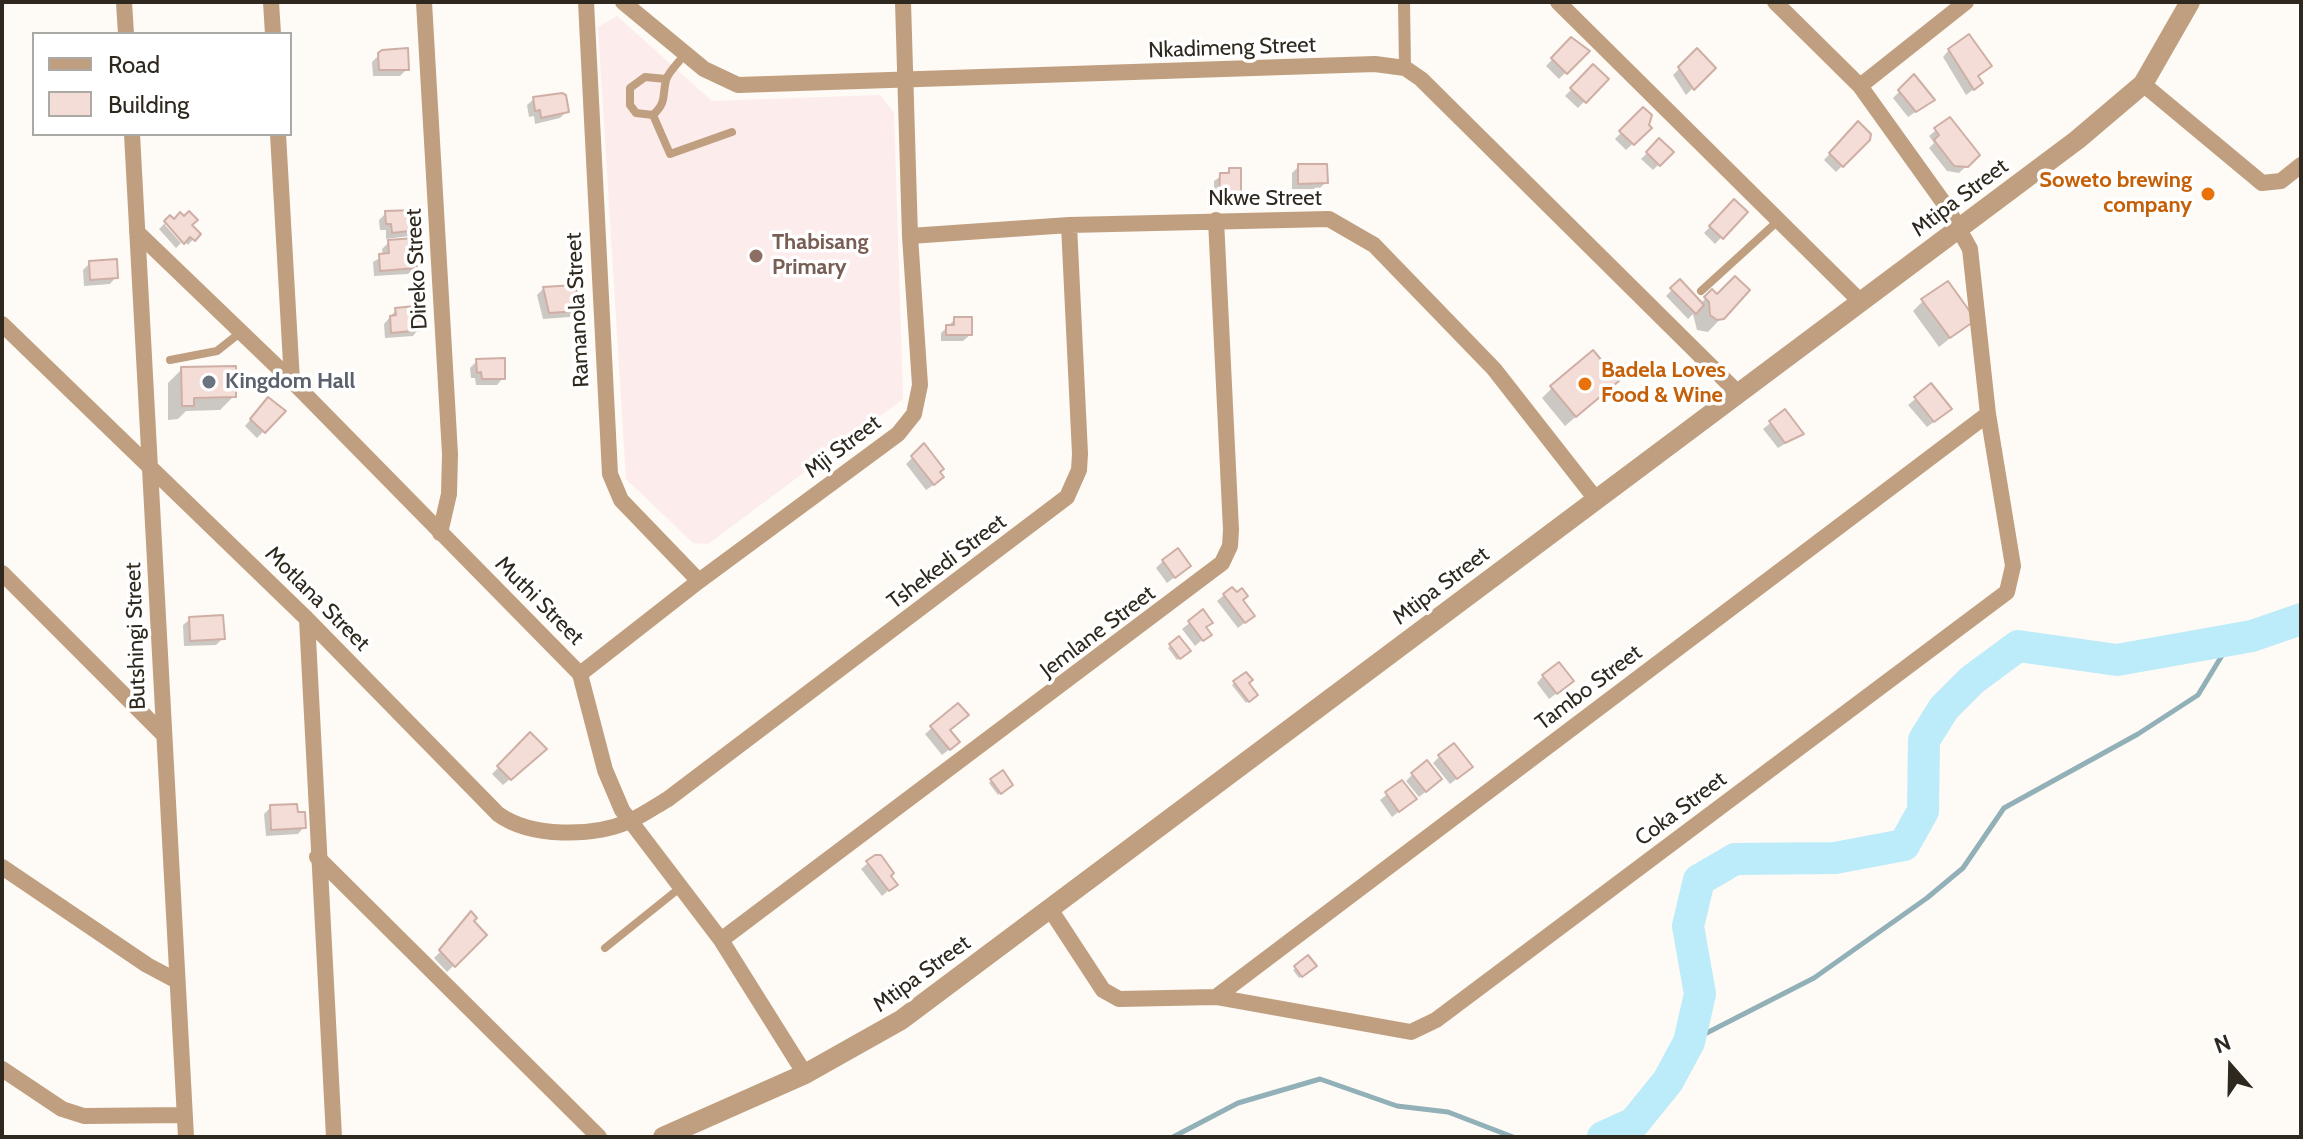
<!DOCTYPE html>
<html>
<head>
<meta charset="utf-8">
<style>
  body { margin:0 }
  #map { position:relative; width:2303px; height:1139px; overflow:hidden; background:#fefaf5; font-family:Cabin,sans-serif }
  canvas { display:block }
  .frame { position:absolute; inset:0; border:4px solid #2e281e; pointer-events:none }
  .legend { position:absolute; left:32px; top:32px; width:260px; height:104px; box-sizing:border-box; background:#fff; border:2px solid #aba9a5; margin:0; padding:10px 14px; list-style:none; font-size:24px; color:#2e281e }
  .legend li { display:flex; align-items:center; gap:16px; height:40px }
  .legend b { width:40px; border:2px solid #aba9a5 }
  .north { position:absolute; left:2191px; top:1027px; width:80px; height:80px; -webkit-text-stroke:6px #fff; paint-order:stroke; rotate:340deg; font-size:22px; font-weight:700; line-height:32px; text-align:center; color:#2e281e }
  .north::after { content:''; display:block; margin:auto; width:28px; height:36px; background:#2e281e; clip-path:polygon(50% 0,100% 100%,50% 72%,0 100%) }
</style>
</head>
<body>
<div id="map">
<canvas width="2303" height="1139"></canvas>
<div class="frame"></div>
<ul class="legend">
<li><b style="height:10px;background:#bf9f7f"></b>Road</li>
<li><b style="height:22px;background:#f3ddd6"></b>Building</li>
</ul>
<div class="north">N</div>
</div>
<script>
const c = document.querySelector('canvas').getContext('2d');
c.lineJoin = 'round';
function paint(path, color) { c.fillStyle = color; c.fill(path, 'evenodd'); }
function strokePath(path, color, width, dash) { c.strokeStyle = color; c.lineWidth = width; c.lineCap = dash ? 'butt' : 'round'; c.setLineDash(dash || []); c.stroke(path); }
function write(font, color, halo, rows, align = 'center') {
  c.font = font + ' Cabin,sans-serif'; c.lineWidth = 7; c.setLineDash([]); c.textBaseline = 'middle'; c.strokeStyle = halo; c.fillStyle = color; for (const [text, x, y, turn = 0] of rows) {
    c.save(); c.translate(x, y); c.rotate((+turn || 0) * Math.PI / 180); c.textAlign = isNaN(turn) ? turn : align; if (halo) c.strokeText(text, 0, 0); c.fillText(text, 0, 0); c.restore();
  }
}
paint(new Path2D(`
  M617,16L712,101L880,95L894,113L903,399L708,544L693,543L626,479L598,27Z`), '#fdecec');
paint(new Path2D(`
  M1571,40L1587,51L1559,79L1546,66Z
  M1949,50L1976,77L1974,89L1966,95L1943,57Z
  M1697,51L1713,68L1686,95L1673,75Z
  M382,52L407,69L400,76H373L372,62Z
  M1593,67L1606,79L1578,108L1565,96Z
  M1914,77L1933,100L1908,117L1893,98Z
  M534,99L566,112L560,118L535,124L534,116L529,117L527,105Z
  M1643,110L1650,128L1626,150L1615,139Z
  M1949,119L1978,155L1959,173L1947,171L1929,148L1934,143L1929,136Z
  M1857,124L1842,166L1836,172L1824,160Z
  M1659,141L1671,152L1653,170L1641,159Z
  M1299,166L1326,182L1319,189H1292V173Z
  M1230,170L1239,195L1232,202H1214V181Z
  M1734,202L1745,213L1715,244L1704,233Z
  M386,213L416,229L409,236L386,239V230H380L379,220Z
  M170,218L189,225L198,234L188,245L168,222L165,225L181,243L176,248L159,229Z
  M389,242L415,267L408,274L374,276L373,262L383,256L382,249Z
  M90,263L116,277L110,284L84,286L83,270Z
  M1680,282L1700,304L1712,292L1722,317L1708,332L1697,330L1693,314L1688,319L1666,296Z
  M543,289L576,310L570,317L543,319L537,295Z
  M1923,301L1973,320L1939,347L1913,311Z
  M396,310L424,322L413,336L385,338L384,324Z
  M955,319L970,335L963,341H941V333Z
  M477,361L503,378L497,385H476L475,378H471L470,368Z
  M182,369L234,396L220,410L186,411L178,419L168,420V383Z
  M1931,386L1943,415L1927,427L1908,405Z
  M1552,388L1606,391L1565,426L1542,398Z
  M262,406L283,411L257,438L245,426Z
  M1784,412L1801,434L1778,448L1763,429Z
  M924,446L935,484L926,490L906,464Z
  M1163,561L1189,566L1167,583L1156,568Z
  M1224,595H1236L1253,616L1238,628L1217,601Z
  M1203,612L1209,634L1195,646L1182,629Z
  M190,619L223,638L216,645L184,646L183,625Z
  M1179,639L1188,651L1177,660L1168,648Z
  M1246,674V683L1256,695L1246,703L1232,685Z
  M1543,676L1565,687L1549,699L1537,683Z
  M932,728L948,731L951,748L942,755L925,734Z
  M530,735L538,755L503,785L492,774Z
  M1440,756L1464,773L1450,784L1433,763Z
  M1413,774L1433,786L1419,797L1406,781Z
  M992,780L1008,788L998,795L989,783Z
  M1402,782L1407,805L1392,817L1380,800Z
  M271,807L296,814L304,827L298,834L266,836L264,814Z
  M868,863L896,884L882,896L861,869Z
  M471,914V921L485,935L447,972L434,958L450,942L447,938Z
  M1308,957L1312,968L1299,978L1293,970Z`), '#0003');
strokePath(new Path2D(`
  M1689,1042L1814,978L1927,898L1963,868L2004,808L2138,734L2198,695L2232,639
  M1173,1137L1238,1103L1320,1079L1397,1106L1448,1112L1513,1137
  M1602,1137L1604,1136`), '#91b0b7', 5);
strokePath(new Path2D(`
  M1603,1137L1634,1123L1668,1081L1689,1042L1700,994L1688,926L1699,880L1735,859L1835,858L1904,845L1923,811L1924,740L1944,708L1972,680L2018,646L2117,660L2252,636L2301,619`), '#bcebf9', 32);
const building = new Path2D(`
  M1969,34L1992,66L1978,76L1983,83L1974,90L1948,49Z
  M1571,37L1590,51L1567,74L1551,58Z
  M408,48L409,70H379L378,53L382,50Z
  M1697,48L1716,68L1694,90L1678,67Z
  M1593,64L1609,79L1586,103L1570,88Z
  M1914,74L1935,100L1916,112L1898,90Z
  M562,93L566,95L569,112L541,118L540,110L535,111L533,97Z
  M1643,107L1652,115L1649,125L1652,128L1634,145L1619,131Z
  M1950,117L1980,155L1968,167L1954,166L1934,140L1939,135L1934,128Z
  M1858,121L1871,134L1870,140L1843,167L1829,153Z
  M1659,138L1674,152L1660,166L1646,152Z
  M1298,164H1327L1328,183L1298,184Z
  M1229,168H1241V196H1219L1220,173H1229Z
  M1734,199L1748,212L1723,239L1709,226Z
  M417,210L418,230L392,233L391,224H386L385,211Z
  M189,211L198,220L192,225L201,234L195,241L190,237L184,244L164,221L170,215L174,219L180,212L184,216Z
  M415,238L416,245H420L421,259L416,268L380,271L379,254L389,253L388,240Z
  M117,259L118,278L90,280L89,261Z
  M1735,276L1750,290L1724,319L1717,320L1710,315L1709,302L1704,297L1712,289L1717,294Z
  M1680,279L1704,305L1696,314L1670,288Z
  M1948,281L1976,320L1950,338L1921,299Z
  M576,285L578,311L549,313L543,287Z
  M425,305L426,323L421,324L422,330L391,333L390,316L396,315L395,308Z
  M954,317H972V335H946V325H954Z
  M1593,350L1619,381L1576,417L1550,386Z
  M505,358V379H482L481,372L477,373L476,359Z
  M236,366V397L194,398V406H182L181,367Z
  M1931,383L1952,409L1934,422L1914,397Z
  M268,397L286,411L265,433L250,419Z
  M1785,409L1804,434L1785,443L1769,421Z
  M924,443L944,469L940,472L944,477L934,485L911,456Z
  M1178,548L1191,566L1175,578L1162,560Z
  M1232,587L1237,592L1242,588L1248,596L1243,600L1255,616L1245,623L1223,594Z
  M1203,609L1213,623L1206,627L1212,635L1203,641L1188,621Z
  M223,615L225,639L190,641L189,617Z
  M1179,636L1191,651L1180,659L1169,644Z
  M1559,662L1574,681L1557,694L1542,675Z
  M1246,672L1253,680L1249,683L1258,695L1249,702L1233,681Z
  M958,703L969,715L950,730L960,742L950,750L930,726Z
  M530,732L547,749L511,780L497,766Z
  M1454,743L1473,767L1457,779L1438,755Z
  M1427,760L1442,779L1426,792L1411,773Z
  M1003,770L1013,785L1001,794L990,779Z
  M1402,780L1417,799L1399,812L1385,792Z
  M297,804L298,812H305L306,828L271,830L270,805Z
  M875,855H881L894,873L891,876L898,885L889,891L866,861Z
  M471,911L477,918L474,921L487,935L455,967L439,950Z
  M1308,955L1317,966L1302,977L1294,966Z`);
paint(building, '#f3ddd6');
strokePath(building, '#cfafa5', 2);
strokePath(new Path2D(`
  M666,79L645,77L630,88V105L636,113L653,115C667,102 662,96 666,80C668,72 680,61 685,54
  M653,115L670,154L732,132
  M1701,291L1779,220
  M170,360L217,351L241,332
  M605,948L681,887`), '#bf9f7f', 8);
strokePath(new Path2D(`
  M1404,2L1405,68`), '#bf9f7f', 12);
strokePath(new Path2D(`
  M124,2L126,34
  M271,2L273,34
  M424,2L450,454L449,494L440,533
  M586,2L610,474L621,500L699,581
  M623,2L704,69L738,85L1375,64L1405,68L1421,79L1738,393
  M1558,2L1860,301
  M2143,84L2262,183L2281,181L2301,165
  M1860,86L1966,2
  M132,134L186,1137
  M278,134L292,381
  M137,232L292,381L580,674L605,770L622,810L721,940L805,1074
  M910,236L1069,225L1329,219L1374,245L1494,369L1595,498
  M2,324L307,619L498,814C531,838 593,837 630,821C643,815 656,806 668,799L1067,497L1079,470L1080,454L1069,225
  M2,573L162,733
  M307,619L334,1137
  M580,674L699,581L898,434L914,414L920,385L910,236L903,2
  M317,857L599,1137
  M2,867L147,965L177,981
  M1050,909L1103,990L1119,999L1216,997L1411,1032L1436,1020L2007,592L2013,566L1988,414L1970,249L1946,206L1860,86L1775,2
  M721,940L1222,563L1230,546L1231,530L1216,220
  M1216,997L1988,414
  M2,1069L62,1109L84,1116L185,1115`), '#bf9f7f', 16);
strokePath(new Path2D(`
  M663,1137L805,1074L901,1020L2077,140L2143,84L2190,2`), '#bf9f7f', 20);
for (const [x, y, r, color] of [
  [2208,194,8,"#e8710a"],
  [756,256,8,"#8d6e63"],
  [209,382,8,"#6b7280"],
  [1585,384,8,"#e8710a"]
]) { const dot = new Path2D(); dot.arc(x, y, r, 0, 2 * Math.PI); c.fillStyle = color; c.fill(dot); strokePath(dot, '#fff', 3); }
write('22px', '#2e281e', '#fff', [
  ["Nkadimeng Street",1232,48,-2],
  ["Mtipa Street",1960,198,-37],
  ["Nkwe Street",1265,199],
  ["Direko Street",417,269,-93],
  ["Ramanola Street",578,310,-93],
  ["Mji Street",843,447,-37],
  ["Tshekedi Street",947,562,-37],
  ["Mtipa Street",1441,586,-37],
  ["Motlana Street",317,599,45],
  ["Muthi Street",539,601,45],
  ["Jemlane Street",1098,632,-37],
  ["Butshingi Street",136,636,-92],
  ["Tambo Street",1589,688,-37],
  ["Coka Street",1681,809,-37],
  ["Mtipa Street",922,974,-36]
]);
write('bold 22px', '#c56008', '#fff', [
  ["Soweto brewing",2192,181],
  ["company",2192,206],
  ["Badela Loves",1601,371,"left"],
  ["Food & Wine",1601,396,"left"]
], 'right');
write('bold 22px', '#785e54', '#fff', [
  ["Thabisang",772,243],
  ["Primary",772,268]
], 'left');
write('bold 22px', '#5b616d', '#fff', [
  ["Kingdom Hall",225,382]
], 'left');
</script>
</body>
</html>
